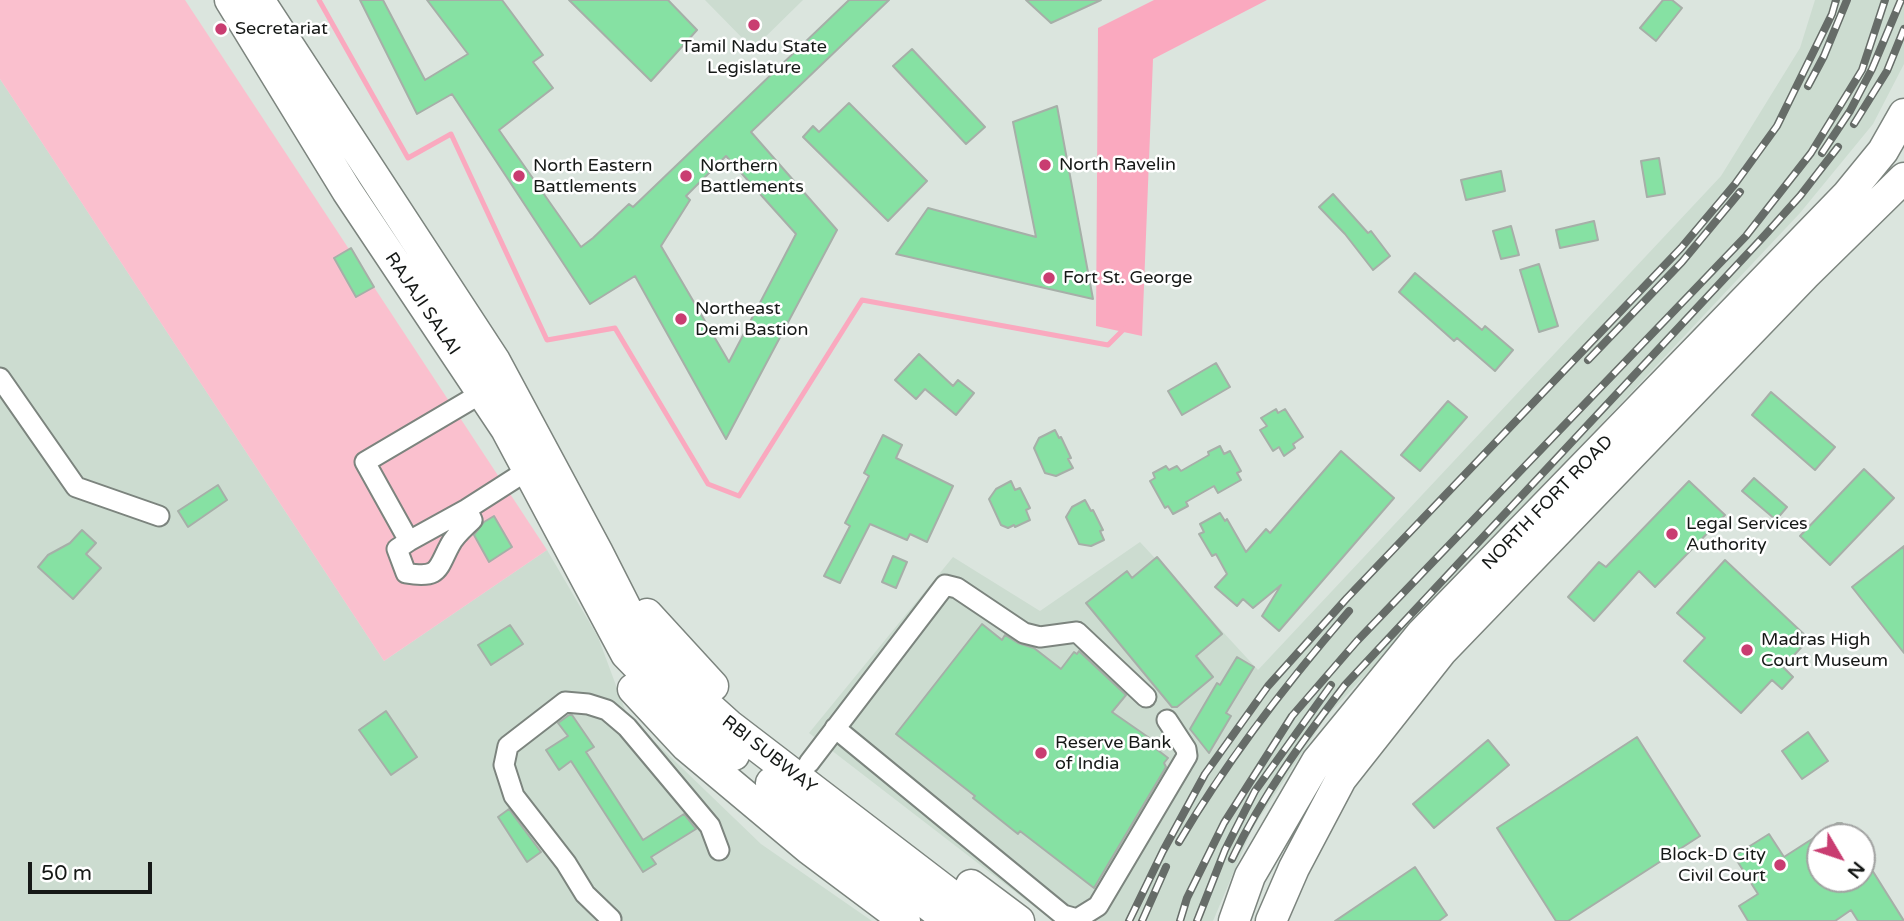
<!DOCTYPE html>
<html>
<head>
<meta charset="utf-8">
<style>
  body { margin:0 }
  #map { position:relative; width:1904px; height:921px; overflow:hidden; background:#dbe5de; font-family:"Varela Round",sans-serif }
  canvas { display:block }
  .north { position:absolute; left:1806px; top:823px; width:70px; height:70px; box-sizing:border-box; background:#fff; border:2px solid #a2a3a2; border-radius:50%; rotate:129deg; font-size:19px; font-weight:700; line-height:28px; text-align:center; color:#161917 }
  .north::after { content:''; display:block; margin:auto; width:24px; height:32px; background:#c93d71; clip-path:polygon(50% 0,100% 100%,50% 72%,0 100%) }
  .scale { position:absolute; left:28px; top:862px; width:124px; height:32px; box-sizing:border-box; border:4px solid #161917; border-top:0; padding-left:9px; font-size:21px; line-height:24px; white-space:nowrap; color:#161917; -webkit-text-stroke:5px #fff; paint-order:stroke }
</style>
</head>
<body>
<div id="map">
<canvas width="1904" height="921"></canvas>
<div class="north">N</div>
<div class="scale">50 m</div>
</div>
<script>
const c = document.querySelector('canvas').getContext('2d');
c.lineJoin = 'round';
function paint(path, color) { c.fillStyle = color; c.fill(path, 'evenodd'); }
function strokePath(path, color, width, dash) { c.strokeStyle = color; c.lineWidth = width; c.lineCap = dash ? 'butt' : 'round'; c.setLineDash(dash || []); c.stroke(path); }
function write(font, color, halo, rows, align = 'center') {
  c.font = font + ' "Varela Round",sans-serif'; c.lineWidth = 5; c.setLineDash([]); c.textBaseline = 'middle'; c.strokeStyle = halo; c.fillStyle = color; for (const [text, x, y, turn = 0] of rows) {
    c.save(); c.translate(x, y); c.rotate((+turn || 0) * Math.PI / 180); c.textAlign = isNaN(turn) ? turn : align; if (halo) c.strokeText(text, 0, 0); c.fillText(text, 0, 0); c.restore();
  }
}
paint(new Path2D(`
  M705,0H803L753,49Z
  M1815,0H1904V64L1873,124L1800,213L1326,717L1252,829L1213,921H1053L809,733L953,557L1040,611L1140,542L1258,670L1721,176L1800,48Z
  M0,79L384,661L547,550L598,637L627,715L761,844L872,921H0Z`), '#ccdcd0');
paint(new Path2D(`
  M0,0H185L547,550L384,661L0,79Z`), '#fac0ce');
paint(new Path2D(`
  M1154,0H1267L1153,59L1142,336L1096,326L1098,28Z`), '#faa9bf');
strokePath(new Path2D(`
  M319,0L408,158L451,134L547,340L615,328L708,484L739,496L862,300L1108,345L1125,328`), '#faa9bf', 5);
const building = new Path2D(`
  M360,0H383L425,80L468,54L427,0H502L543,55L533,62L553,88L499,130L581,247L593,238L629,204L633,207L849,0H889L751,132L837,230L726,439L635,276L590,304L452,94L417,114ZM726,156L796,234L729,362L661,246L690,200L686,196Z
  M569,0H668L697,30L651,81Z
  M1026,0H1101L1051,23Z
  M1663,0H1672L1682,8L1656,41L1640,28Z
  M912,49L985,127L966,144L893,66Z
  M849,103L927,181L888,221L803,137L813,126L819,132Z
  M1057,106L1093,299L896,254L928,208L1036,237L1013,122Z
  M1659,158L1665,194L1647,197L1641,161Z
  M1501,171L1505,191L1466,200L1461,180Z
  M1333,194L1368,233L1371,231L1390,256L1373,270L1345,234L1319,207Z
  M1594,221L1598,240L1560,248L1556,230Z
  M1511,226L1519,255L1501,259L1493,231Z
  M351,248L374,287L356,297L334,258Z
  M1539,264L1558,326L1539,332L1520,270Z
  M1415,273L1482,330L1485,326L1513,350L1495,371L1457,338L1454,341L1399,292Z
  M919,354L953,386L958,380L974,393L956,415L925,389L916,399L895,380Z
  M1216,363L1230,387L1182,415L1168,391Z
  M1771,392L1835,447L1815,470L1752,415Z
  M1448,401L1467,417L1420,471L1401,455Z
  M1276,409L1278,413L1285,409L1303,437L1293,444L1295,448L1284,456L1279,447L1273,451L1260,430L1267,426L1261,418Z
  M1055,430L1059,438L1061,437L1071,458L1068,459L1073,468L1056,476L1045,473L1034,448L1039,438Z
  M883,435L902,445L896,458L953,486L927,542L910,534L907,540L870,524L840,583L824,576L850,526L845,523L869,476L864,473Z
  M1220,446L1224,454L1230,451L1241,471L1237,473L1241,480L1218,493L1214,486L1186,502L1188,506L1173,514L1168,506L1165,508L1150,481L1155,478L1153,473L1166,466L1169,470L1177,466L1181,471L1209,455L1208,452Z
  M1341,451L1394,498L1279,631L1262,616L1281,585L1253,608L1243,599L1237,606L1215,587L1227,574L1216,554L1212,556L1199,534L1204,532L1200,524L1220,513L1225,521L1227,519L1246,552L1266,529L1270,533Z
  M1864,469L1894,498L1830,565L1800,536Z
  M1754,478L1787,507L1776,520L1742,491Z
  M1011,481L1015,490L1020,488L1030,508L1026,510L1030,520L1015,527L1014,525L1008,528L1001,525L989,499L996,489Z
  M1689,481L1725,515L1655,587L1639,571L1594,621L1568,597L1599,562L1606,567Z
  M218,485L227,500L188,527L178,511Z
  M1085,500L1091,511L1093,510L1103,530L1100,531L1104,540L1091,546L1079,544L1066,517L1072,507Z
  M494,516L512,547L489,562L474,535L484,522Z
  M82,530L96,543L86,554L101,568L73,599L38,567L48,555L70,543Z
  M1904,546V653L1852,587Z
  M893,556L907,562L896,588L882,582Z
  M1157,557L1222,634L1196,656L1213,677L1177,707H1172L1086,603L1127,571L1132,578Z
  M1725,560L1809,639L1783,667L1793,677L1782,689L1772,680L1741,713L1684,661L1705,638L1677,613Z
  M982,624L1002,640L1005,635L1018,643L1034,648L1061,669L1074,652L1077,654L1079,651L1126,695L1112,712L1158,744L1155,748L1168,758L1164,763L1166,767L1094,888L1020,831L1018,834L973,798L975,796L896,734Z
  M510,625L523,644L491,665L478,645Z
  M1237,657L1254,667L1226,713L1231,716L1209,753L1190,729L1217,683L1220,685Z
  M386,711L417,757L391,775L359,730Z
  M569,715H572L594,747L586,752L643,840L684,814L696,829L651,857L656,864L643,872L571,761L559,770L546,750L568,736L558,723Z
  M1808,732L1828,761L1802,779L1782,751Z
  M1637,737L1700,836L1568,921H1556L1497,828Z
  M1488,740L1509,765L1434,828L1413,804Z
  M509,809L541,852L527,862L498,817Z
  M1837,823H1842L1851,837H1820V879H1862V854L1904,921H1858L1851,910L1835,921H1748L1739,906L1758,894L1734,856L1769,834L1784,857Z
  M1415,867L1447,915L1439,921H1335Z`);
paint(building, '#86e1a3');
strokePath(building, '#a6afa8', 2);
const street = new Path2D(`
  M0,378L76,487L159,516
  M482,393L365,462L409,541L397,549L406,573C440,579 437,569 450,545C455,535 465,527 472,520L467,509L528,470
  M409,541L467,509
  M835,728L1063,915L1077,919L1098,906L1187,756L1186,749L1167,720
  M809,763L945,585L957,588L1024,633L1040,637L1077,632L1146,697
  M611,919L585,894L566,863L514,796L504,765L508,746L565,702L588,704L607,710L627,727L710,826L719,850`);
const primary = new Path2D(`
  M230,0L347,191L506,429L626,654L693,723L734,755
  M259,0L495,361L597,551L631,618L660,663L729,725L985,921
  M647,614L713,686
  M633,689L686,746L809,849L905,921
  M771,783L949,921
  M971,885L1019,921
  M1234,921L1250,876L1317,761L1421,634L1847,195L1883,151L1904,114
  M1271,921L1294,868L1341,779L1442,651L1805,275L1904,178`);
strokePath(street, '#7c847e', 23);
strokePath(primary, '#7c847e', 33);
strokePath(street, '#fff', 19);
strokePath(primary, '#fff', 30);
const rail = new Path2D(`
  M1808,86L1824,56L1847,0
  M1854,124L1887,71L1904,29
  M1822,153L1850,111L1872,69L1901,0
  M1588,360L1682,262L1740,192
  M1179,842C1228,759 1286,684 1349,611
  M1232,859C1262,796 1303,740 1345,685L1765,235L1800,196L1838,147
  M1129,921L1163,851L1205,774L1268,686L1347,598L1681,248L1735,184L1777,126L1832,14L1836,0
  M1142,921L1166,867
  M1180,921L1187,898L1224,823L1292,716L1357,641L1746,236L1811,153L1862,70L1885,0
  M1197,921L1225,850L1255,791L1331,685`);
strokePath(rail, '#666c68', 8);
strokePath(rail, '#fff', 5, [16]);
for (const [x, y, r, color] of [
  [754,25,7,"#c93d71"],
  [221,29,7,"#c93d71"],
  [1045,165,7,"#c93d71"],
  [519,176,7,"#c93d71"],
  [686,176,7,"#c93d71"],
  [1049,278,7,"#c93d71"],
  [681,319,7,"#c93d71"],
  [1672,534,7,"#c93d71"],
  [1747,650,7,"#c93d71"],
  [1041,753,7,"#c93d71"],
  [1780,865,7,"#c93d71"]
]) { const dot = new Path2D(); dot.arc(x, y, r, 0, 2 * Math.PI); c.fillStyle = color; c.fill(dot); strokePath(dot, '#fff', 2.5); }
write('18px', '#161917', '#fff', [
  ["Secretariat",235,29],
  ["Tamil Nadu State",754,47,"center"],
  ["Legislature",754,68,"center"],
  ["North Ravelin",1059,165],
  ["North Eastern",533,166],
  ["Battlements",533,187],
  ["Northern",700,166],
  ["Battlements",700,187],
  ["Fort St. George",1063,278],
  ["Northeast",695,309],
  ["Demi Bastion",695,330],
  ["Legal Services",1686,524],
  ["Authority",1686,545],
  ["Madras High",1761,640],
  ["Court Museum",1761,661],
  ["Reserve Bank",1055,743],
  ["of India",1055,764],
  ["Block-D City",1766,855,"right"],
  ["Civil Court",1766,876,"right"]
], 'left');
write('18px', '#161917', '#fff', [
  ["RAJAJI SALAI",422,304,56],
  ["NORTH FORT ROAD",1548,503,-46],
  ["RBI SUBWAY",769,755,38]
]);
</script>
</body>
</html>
